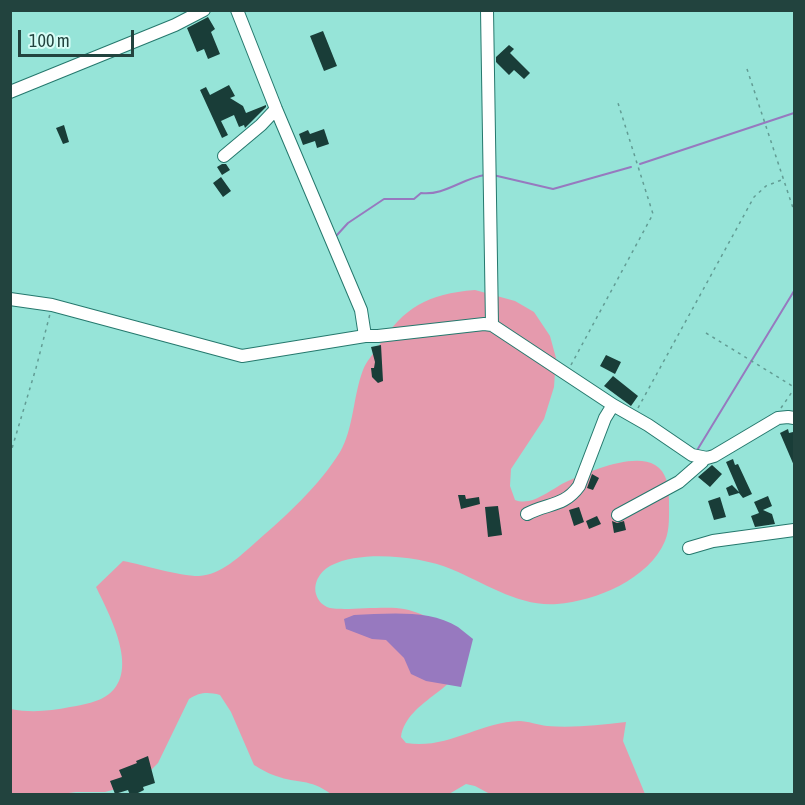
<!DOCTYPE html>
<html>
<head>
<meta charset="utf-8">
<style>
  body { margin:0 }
  #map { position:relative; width:805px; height:805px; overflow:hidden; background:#96e4d8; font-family:"Asap Condensed",sans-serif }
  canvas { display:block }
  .frame { position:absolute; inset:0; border:12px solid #22433e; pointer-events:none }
  .scale { position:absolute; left:18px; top:30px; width:116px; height:27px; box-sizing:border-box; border:3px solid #22433e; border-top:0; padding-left:8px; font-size:18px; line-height:21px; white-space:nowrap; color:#22433e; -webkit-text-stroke:4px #d7fdf6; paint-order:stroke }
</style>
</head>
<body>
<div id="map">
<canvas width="805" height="805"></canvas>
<div class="frame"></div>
<div class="scale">100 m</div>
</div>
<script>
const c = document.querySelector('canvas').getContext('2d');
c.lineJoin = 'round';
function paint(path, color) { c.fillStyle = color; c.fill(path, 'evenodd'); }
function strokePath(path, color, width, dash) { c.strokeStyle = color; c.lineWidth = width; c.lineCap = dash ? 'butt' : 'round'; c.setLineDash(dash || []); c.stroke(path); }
paint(new Path2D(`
  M475,290L515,301L534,312L550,336L556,358L554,387L544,419L511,469L510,486L515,500C533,507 552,488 568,481C588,472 634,452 655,465C667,472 669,487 669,501C669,513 670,530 665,541C649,579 596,601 557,604C519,607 485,583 451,569C421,556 361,550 332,565C321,570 313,582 316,594C318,600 321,604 327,607C338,612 386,605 404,609C430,614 450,631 468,648C467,689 407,698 401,737L406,743C446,750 480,722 519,721C528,721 538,725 547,726C574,728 599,725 626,722L623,741L645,794H490L475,786L466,784L449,794H331C309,778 298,784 276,776C269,774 261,769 254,765L231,712L220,695C208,692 200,692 189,699L158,763L145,776L127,786L105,792H76L61,794H11V709C30,713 51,711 70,707C83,705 99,702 109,694C140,670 109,614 96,587L123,561C144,565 178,576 199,576C221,575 240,556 256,542C286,516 319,486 340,452C354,428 353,396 363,370C366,362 373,354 378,347C404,307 427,294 475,290Z`), '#e59aad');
paint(new Path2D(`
  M354,615C387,614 429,609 458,627C463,631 468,635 473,639L461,687L426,681L411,674L404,658L386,640L372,639L346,629L344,619Z`), '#9779bf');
strokePath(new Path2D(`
  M640,164L794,113
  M493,175L553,189L631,167
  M337,235L348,223L384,199H414L421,193C444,196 463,178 485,175
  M696,452L794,291`), '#9779bf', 2);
paint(new Path2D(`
  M208,17L215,29L211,32L220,54L208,59L204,49L197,52L187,28Z
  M323,31L337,66L324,71L310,36Z
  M509,45L514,49L510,53L530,73L524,79L514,70L509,75L496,62V57Z
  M229,85L235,96L230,98L243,106L246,113L266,105V107L245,128L244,125L239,127L234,115L221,121L228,135L222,138L200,90L206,87L210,95Z
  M64,125L69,142L63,144L56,128Z
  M324,129L329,144L317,148L315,141L303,145L299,134L308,130L310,134Z
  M222,164H226L230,170L222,175L217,167Z
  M221,177L231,191L223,197L213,183Z
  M381,345L383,381L378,383L372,377L371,368H374L375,362L371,347Z
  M606,355L621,362L615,374L600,366Z
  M613,376L638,396L631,406L604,386Z
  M788,429L789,433L793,432L795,437V468L780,433Z
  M733,459L735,465L738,464L752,494L743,498L739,493L729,496L726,488L732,485L739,492L726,462Z
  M712,465L722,474L710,487L698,477Z
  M592,474L599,478L593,490L587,488Z
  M458,495H465L466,499L479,497L480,504L461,509Z
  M768,496L772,506L763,510L772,514L775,524L755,527L751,516L759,513L754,502Z
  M720,497L726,517L714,520L708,501Z
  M498,506L502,535L488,537L485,507Z
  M579,507L584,522L574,526L569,510Z
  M597,516L601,524L589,529L586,521Z
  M612,521L617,523L624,521L626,530L614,533Z
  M148,756L155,783L143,787L144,790L134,795H130L128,790L115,794L110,781L122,777L119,770L137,763L136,761Z`), '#193d38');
const minor = new Path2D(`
  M237,10L276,109L361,310L365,336
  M487,10L492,325
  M10,92L175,25L204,10
  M224,156L261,125L276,109
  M10,299L52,305L242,356L365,336H378L484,324L492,325L613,405L648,425L692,455L707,458L714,456L778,418L788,417L794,418
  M527,514C547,503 564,507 579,486L605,418L613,405
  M618,515L679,482L702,462L701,457
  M689,548L713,541L794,530`);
strokePath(minor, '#25786d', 14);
strokePath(new Path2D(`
  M747,69L794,211
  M706,333L794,387
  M571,365L653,214L618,103
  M638,408L754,197L766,186L784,179
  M781,408L794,389
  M10,455L36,368L50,314`), '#629c94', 1.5, [3, 4.5]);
strokePath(minor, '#fff', 12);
</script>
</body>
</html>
